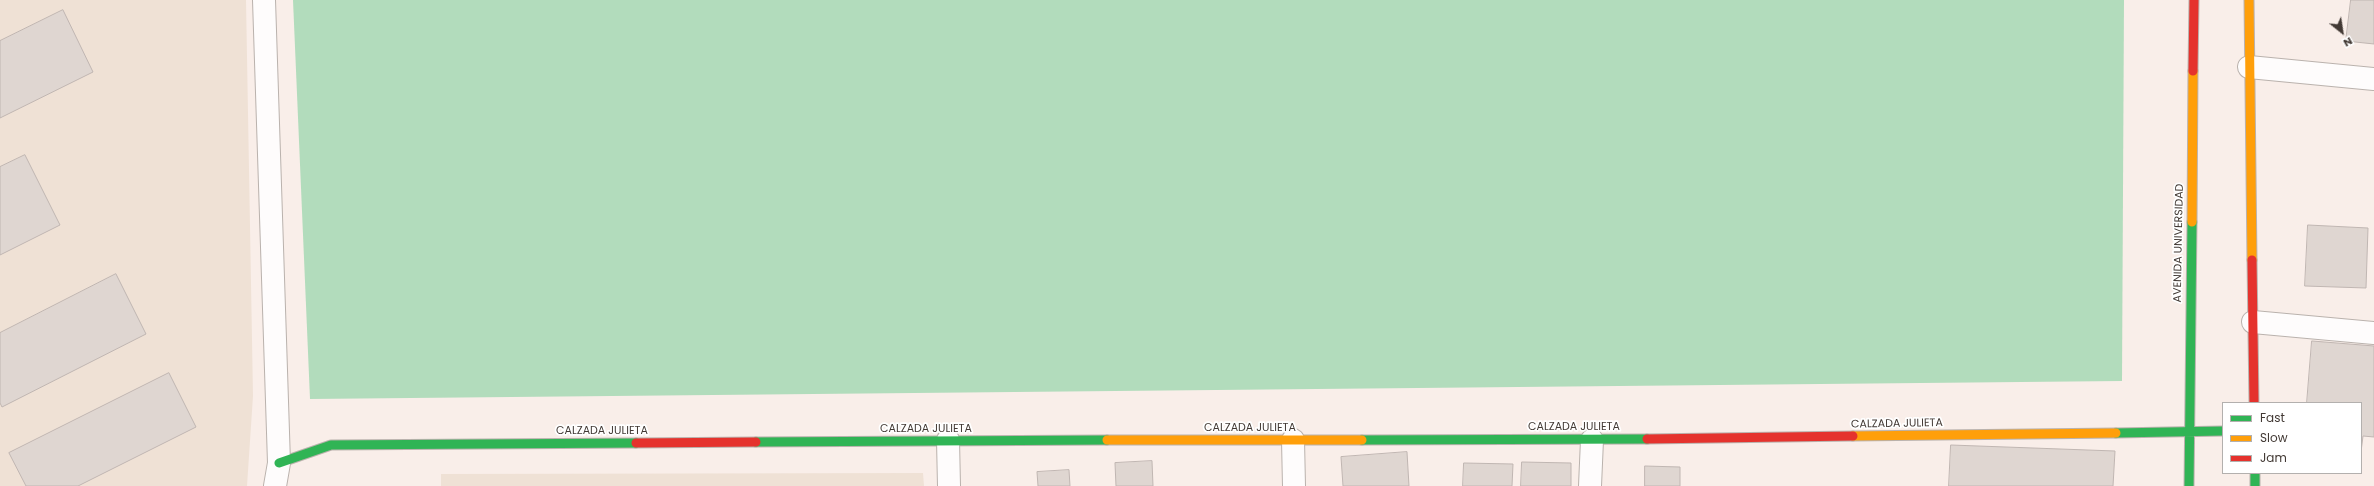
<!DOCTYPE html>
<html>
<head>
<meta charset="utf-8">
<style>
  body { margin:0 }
  #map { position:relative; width:2374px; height:486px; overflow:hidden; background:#f9eee9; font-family:Poppins,sans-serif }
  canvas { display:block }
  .legend { position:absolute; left:2222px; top:402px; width:140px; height:72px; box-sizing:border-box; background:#fff; border:1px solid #b3b0ae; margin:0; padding:5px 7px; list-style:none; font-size:12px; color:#423934 }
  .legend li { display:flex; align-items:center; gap:8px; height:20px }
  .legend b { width:20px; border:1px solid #b3b0ae }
  .north { position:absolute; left:2322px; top:12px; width:40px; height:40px; -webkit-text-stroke:3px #fff; paint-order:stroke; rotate:150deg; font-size:11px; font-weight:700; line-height:16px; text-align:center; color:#423934 }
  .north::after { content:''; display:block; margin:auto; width:14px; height:18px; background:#423934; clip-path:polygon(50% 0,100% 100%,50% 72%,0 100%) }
</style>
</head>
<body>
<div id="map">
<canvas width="2374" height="486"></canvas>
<ul class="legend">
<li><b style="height:5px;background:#30b455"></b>Fast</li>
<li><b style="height:5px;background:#ff9f0a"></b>Slow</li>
<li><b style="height:5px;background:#e5322d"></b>Jam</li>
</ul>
<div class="north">N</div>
</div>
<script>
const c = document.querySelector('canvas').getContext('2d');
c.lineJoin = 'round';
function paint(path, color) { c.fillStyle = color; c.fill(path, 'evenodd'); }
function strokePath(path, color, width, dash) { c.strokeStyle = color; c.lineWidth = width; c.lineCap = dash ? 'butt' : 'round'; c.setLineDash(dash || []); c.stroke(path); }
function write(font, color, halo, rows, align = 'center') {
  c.font = font + ' Poppins,sans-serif'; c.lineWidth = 3.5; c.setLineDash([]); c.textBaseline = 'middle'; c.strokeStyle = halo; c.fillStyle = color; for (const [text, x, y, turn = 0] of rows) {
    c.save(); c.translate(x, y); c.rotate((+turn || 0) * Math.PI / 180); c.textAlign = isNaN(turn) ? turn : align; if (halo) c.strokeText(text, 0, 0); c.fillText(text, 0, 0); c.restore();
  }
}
paint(new Path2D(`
  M0,0H246L253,396L247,486H0Z
  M923,473L924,486H441V474Z`), '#efe1d5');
paint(new Path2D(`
  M293,0H2124L2122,381L310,399Z`), '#b2dcbc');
const building = new Path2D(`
  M2351,0H2374V44L2346,41Z
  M63,10L93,72L0,118V41Z
  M25,155L60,225L0,255V167Z
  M2308,225L2368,228L2366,288L2305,286Z
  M116,274L146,334L2,407L0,403V333Z
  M2312,341L2374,346V437L2363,436L2361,452V403H2307Z
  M169,373L196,427L78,486H26L9,453Z
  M1951,445L2115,451L2113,486H1949Z
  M1407,452L1409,486H1343L1341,457Z
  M1152,461L1153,486H1116L1115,463Z
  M1522,462L1571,463V486H1521Z
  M1464,463L1513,464L1512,486H1463Z
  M1645,466L1680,467V486H1645Z
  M1069,470L1070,486H1038L1037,472Z`);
paint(building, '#dfd6d1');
strokePath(building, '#c0b6b2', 1);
const street = new Path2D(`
  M264,0L279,463L275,486
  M2249,67L2374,79
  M2253,322L2374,333
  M948,440L949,486
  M1293,440L1294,486
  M1590,486L1592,440`);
const fast = new Path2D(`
  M2116,433L2223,431
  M1362,440L1647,439
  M756,442L1107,440
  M279,463L331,445L636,443
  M2255,473V486
  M2189,486L2192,222`);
const slow = new Path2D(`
  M2249,0L2252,260
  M2192,222L2193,71
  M1853,436L2116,433
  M1107,440H1362`);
const jam = new Path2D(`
  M2193,71L2194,0
  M2252,260L2254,403
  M1647,439L1853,436
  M636,443L756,442`);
strokePath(street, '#bab2ad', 24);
strokePath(fast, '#bab2ad', 11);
strokePath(slow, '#bab2ad', 11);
strokePath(jam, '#bab2ad', 11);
strokePath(street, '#fefcfc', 22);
strokePath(fast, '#30b455', 9);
strokePath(slow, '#ff9f0a', 9);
strokePath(jam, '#e5322d', 9);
write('11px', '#423934', '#fff', [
  ["AVENIDA UNIVERSIDAD",2179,243,-89],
  ["CALZADA JULIETA",1897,424,-1],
  ["CALZADA JULIETA",1574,427],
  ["CALZADA JULIETA",1250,428],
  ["CALZADA JULIETA",926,429],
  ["CALZADA JULIETA",602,431]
]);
</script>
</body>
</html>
